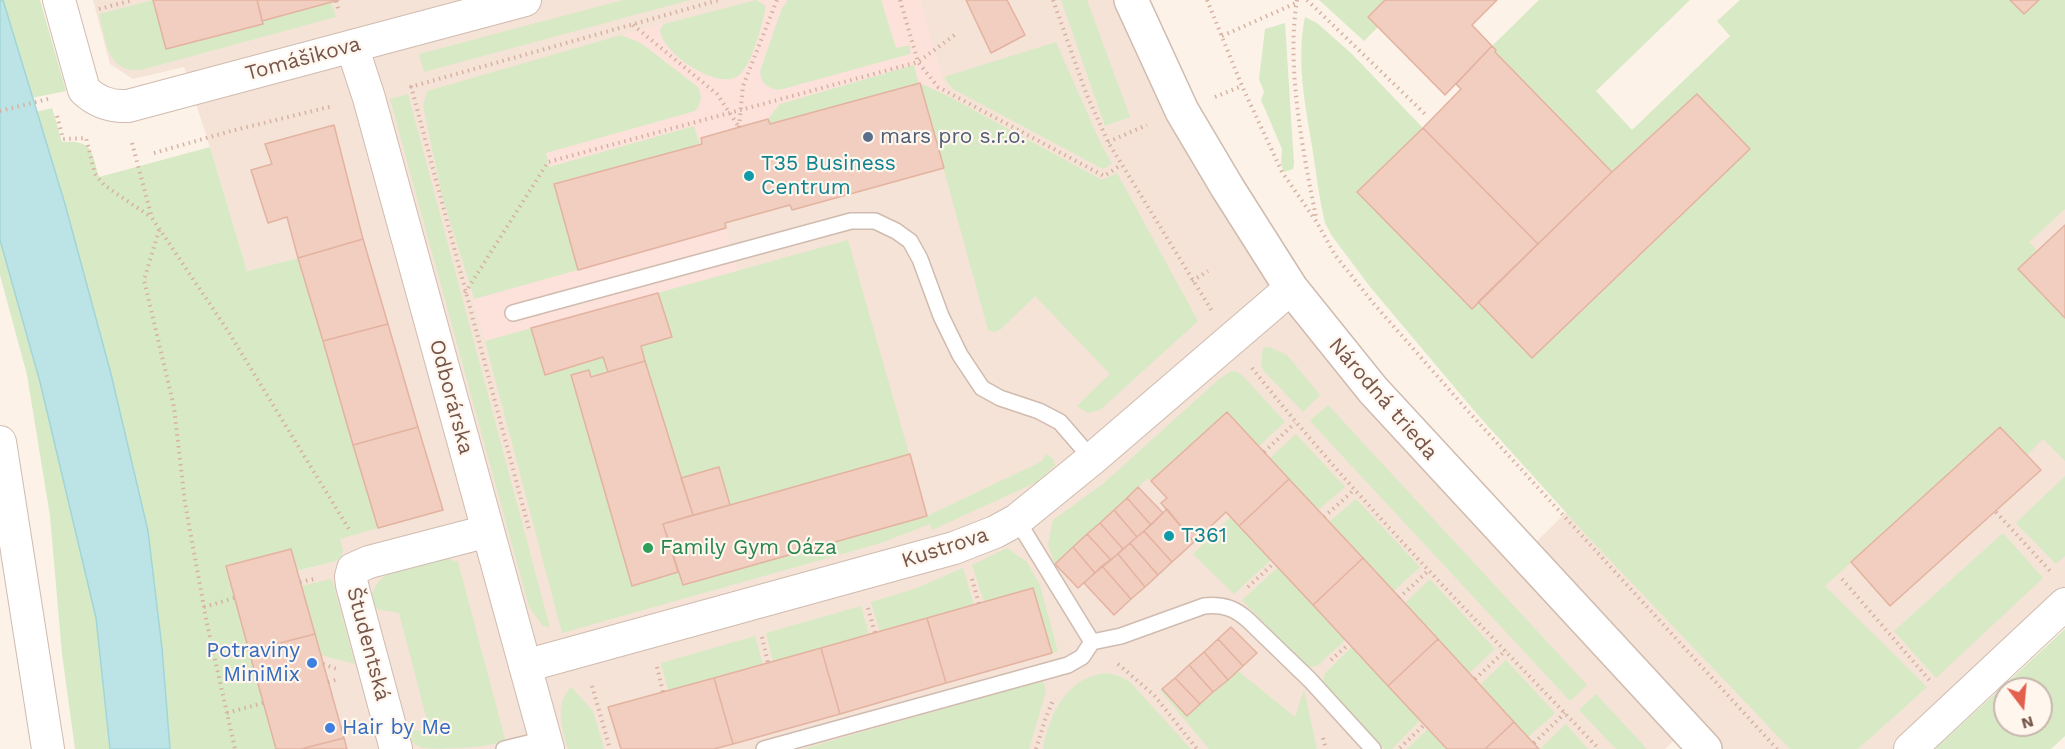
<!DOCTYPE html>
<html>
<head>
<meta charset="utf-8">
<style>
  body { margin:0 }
  #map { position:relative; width:2065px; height:749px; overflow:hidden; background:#fcf2e7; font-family:"Work Sans",sans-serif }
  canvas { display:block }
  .north { position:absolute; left:1993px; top:677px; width:60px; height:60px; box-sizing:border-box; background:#fff6ee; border:2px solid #c8b6ad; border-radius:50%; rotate:164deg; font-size:16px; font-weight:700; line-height:24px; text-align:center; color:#76564b }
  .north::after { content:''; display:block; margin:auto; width:21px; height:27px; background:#e4604e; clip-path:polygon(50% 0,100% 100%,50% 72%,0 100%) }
</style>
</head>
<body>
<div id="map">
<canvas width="2065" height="749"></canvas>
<div class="north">N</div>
</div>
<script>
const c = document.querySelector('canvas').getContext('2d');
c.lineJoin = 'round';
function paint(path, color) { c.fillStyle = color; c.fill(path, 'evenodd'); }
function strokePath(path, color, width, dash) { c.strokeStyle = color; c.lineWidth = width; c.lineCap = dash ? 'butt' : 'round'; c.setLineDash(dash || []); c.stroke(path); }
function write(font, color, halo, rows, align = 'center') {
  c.font = font + ' "Work Sans",sans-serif'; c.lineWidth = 4.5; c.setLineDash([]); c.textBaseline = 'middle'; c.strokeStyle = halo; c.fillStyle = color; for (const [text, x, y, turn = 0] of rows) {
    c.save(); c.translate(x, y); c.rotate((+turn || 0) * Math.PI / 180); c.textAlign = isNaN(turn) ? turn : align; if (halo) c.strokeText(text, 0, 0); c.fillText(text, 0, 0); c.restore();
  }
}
paint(new Path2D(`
  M93,0H1132L1291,288L1524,554L2065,20V604L1910,749H1705L1686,729L1665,749H276L226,566L291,549L298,571L336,561L339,539L378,527L298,258L247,271L210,147L184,67L133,79L110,64Z`), '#f4e3d6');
paint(new Path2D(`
  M756,0H920L958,130L935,137L944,168L792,210L790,205L725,223L738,271L485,341L442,196L423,106L427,91L621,35Z`), '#fce2db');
paint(new Path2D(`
  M3,0H40L66,91L32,98Z
  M153,0L263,24V21L331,2L336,17L141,70C106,73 106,40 99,14Z
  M623,0H690L424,72L419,54Z
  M756,0L765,5V12C761,28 751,67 738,76C717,91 660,52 660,29L664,24Z
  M788,0H881L896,48L910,45V54L779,90C767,88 761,84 760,71L782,8Z
  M1061,0H1087L1130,117L1105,126Z
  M1319,0H1385L1368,16L1378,27L1364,41Z
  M1539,0H1690L1596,91L1632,130L1730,36L1717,21L1740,0H2010L2024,14L2039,0H2065V209L2029,242L2037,251L2018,269L2065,318V461L2043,439L2027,455L2000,427L1825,586L1927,687L1858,749H1790L1589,538L1477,414L1371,288L1332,236L1325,223C1319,198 1316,171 1312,146C1305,104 1296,59 1305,17L1317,23L1352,54L1423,128L1358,192L1478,302L1532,358L1750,149L1697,94L1612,172L1495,52L1496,50L1492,46Z
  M1285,23L1294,164L1293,169L1284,172L1281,164L1282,149L1261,100L1264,92L1259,79L1265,29Z
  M621,35L641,43L698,87C702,96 702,103 695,111L546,153L549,167L694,126L700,145L554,183L578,270L474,299L442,196L423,106L427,91Z
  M1056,42L1100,142L1112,164L1103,169L953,89L944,77Z
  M914,65L919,84L770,124L768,119L780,104Z
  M920,83L944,94L1102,180L1117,173L1198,321L1100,410L1088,413L1077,406L1110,374L1035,296L1001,329L995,332L988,330Z
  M408,94L550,628L543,626L529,607L390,99Z
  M52,108L62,142C93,140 91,150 99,177L210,147L247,271L298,258L378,528L340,539L343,551L341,557L336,561L297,571L290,549L226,567L276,749H170L162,648L148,531L111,374L65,204L36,112Z
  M0,240L40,382L96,618L110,749H75L62,654L50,516L27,375L0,275Z
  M848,240L927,516L1032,466L1042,461L1046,454L1053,459L1055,465L1037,482L932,530L930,524L881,543L562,633L485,341Z
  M1269,347L1287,355L1320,395L1303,412L1263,370L1261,363L1263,348Z
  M1231,371H1235L1243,376L1285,422L1259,446L1227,412L1151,481L1148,478L1055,564L1048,545L1053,520L1104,483L1218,380Z
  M1328,405L1587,685L1570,701L1310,421Z
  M1296,434L1345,487L1318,510L1270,458Z
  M2065,476V556L2056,564L2016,523Z
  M1356,499L1420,567L1394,591L1329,522Z
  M1231,517L1271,560L1234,594L1193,554Z
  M2003,533L2043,578L1936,678L1894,631Z
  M1007,548L1027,562L1040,585L1058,652L1052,653L1033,589L984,602L972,565Z
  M443,557L458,562L505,739C494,749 436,749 422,748C413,744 407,737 402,729L430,732L399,613L371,608C369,567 413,565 443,557Z
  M1278,567L1345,640L1317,666L1307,667L1242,600Z
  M963,568L974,605L880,632L871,602L914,589Z
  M332,579L355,664L320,655L301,586Z
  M1430,579L1495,649L1469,673L1405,603Z
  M861,606L869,635L773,662L766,633Z
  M2065,629V736L2051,749H1935ZM2005,689H2041V725H2005Z
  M755,636L763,665L668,691L661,663Z
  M1352,647L1420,720L1392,749H1384L1323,683L1325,673Z
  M1506,660L1555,713L1528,737L1480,685Z
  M1238,671L1295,717L1304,690L1317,749H1209L1160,690L1162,689L1187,716Z
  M1107,673L1119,676L1130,682L1191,749H1043C1049,715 1067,676 1107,673Z
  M1040,681L1044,683L1046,691L1029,749H803Z
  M571,687L593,711L604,749H568C562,727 554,706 571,687Z
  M1596,694L1647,749H1616L1579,710Z
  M1566,724L1588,749H1540Z
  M1428,729L1447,749H1407Z`), '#d8eac5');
const water = new Path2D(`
  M0,0H3L65,204L111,374L148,531L162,648L170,749H110L96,618L40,382L0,240Z`);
paint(water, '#bce4e6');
strokePath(water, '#a2d5d8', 1.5);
const building = new Path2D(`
  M153,0H257L263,24L166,49Z
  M257,0H339L262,21Z
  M966,0H1007L1025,35L991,53Z
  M1385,0H1497L1472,25L1492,46L1445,95L1368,17Z
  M2010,0H2039L2024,14Z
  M1492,46L1496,50L1495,52L1612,172L1538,244L1423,128L1461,89L1456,84Z
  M920,83L944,168L792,210L790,205L725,223L726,228L578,270L554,184L702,144L701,138L768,119L770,124Z
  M1697,94L1750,149L1532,358L1478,302L1612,172Z
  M334,125L363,239L298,258L287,217L268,223L251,170L272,164L265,144Z
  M1423,128L1538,244L1472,309L1357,192Z
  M2065,225V318L2018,269Z
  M363,239L388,324L323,341L298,258Z
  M658,293L672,337L641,346L645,361L608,372L603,357L545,375L531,328Z
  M388,324L418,427L353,445L323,341Z
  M645,361L693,515L663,524L678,572L632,586L571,375L589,370L591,377Z
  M1227,412L1289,479L1239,526L1226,512L1194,542L1161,503L1167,498L1151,481Z
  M418,427L443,510L378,528L353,445Z
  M2000,427L2041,470L1890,606L1851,562Z
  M910,454L927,516L683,585L663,524Z
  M719,467L730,505L693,515L681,478Z
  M1289,479L1363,558L1313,605L1239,526Z
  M1138,487L1163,513L1151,525L1127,498Z
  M1127,498L1151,525L1137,537L1114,510Z
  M1167,509L1194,542L1172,562L1144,531Z
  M1114,510L1137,537L1123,549L1100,523Z
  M1100,523L1123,549L1111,560L1087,534Z
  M1144,531L1172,562L1158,575L1130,543Z
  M1087,534L1111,560L1095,573L1073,547Z
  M1130,543L1158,575L1145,587L1118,554Z
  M1073,547L1095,573L1078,588L1055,564Z
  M291,549L315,634L249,651L226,566Z
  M1118,554L1145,587L1131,599L1102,566Z
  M1363,558L1438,639L1388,686L1313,605Z
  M1102,566L1131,599L1114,615L1084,583Z
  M1033,588L1052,653L946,683L927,618Z
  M927,618L946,683L840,714L821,648Z
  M1231,627L1257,653L1243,666L1218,639Z
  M315,634L344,738L301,749H276L249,651Z
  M1218,639L1243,666L1228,680L1204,652Z
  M1438,639L1514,722L1485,749H1447L1388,686Z
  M821,648L840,714L733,744L714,678Z
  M1204,652L1228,680L1213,692L1189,665Z
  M1189,665L1213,692L1200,704L1175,678Z
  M714,678L733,744L714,749H621L608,707Z
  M1175,678L1200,704L1187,716L1162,689Z
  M1514,722L1539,749H1485Z
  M344,738L347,749H301Z`);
paint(building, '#f1cebf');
strokePath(building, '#e4b2a0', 1.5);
const service = new Path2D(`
  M513,313L851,221H875L896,231L910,241L920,259L941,316L960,355L982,388L1000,398L1039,411L1060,422L1092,459
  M1017,520L1092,642
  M504,749L545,739
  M764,749L1068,665L1082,657L1092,642L1121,636L1204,606C1223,604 1235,608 1249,621L1310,680L1373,749`);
const minor = new Path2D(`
  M59,0L84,90C97,102 110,107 128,106L525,0
  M352,46L369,98L548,749
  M0,442L48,749
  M525,666L954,548L995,532L1017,520L1092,459L1291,288
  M396,749L352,585L351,577L353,569L369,562L488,531
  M1910,749L2065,604`);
const tertiary = new Path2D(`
  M1131,0L1182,111L1227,187L1291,288L1373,390L1705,749`);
strokePath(service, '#d0bbaf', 18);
strokePath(minor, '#d0bbaf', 34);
strokePath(tertiary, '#d0bbaf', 36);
strokePath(new Path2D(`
  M900,0L918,62L938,87L1104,176L1121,165
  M1053,0L1086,93L1108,142L1212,311
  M1207,0L1242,86L1282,172L1316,221L1335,255L1374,304L1467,410L1777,749
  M1297,0C1286,66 1303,152 1316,217
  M1307,0L1426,115
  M336,1L339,12
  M99,9L133,0
  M633,25L717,94L739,127
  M1222,36L1296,3
  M411,86L529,529
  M410,87L719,0
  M1215,97L1242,86
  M0,111L48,99
  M57,116L63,139L86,138L95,174L104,185L151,217
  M739,127L743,86L777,0
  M1108,142L1147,125
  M132,143L152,218L228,331L350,531
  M154,153L231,131L333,106
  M159,230L144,280L174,407L185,503L207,624L235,749
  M1192,281L1208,271
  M465,293L548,162L918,62L956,34
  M1252,368C1358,502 1482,626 1599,749
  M1264,452L1295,423
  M1996,512L2050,571
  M1324,517L1355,489
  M972,579L979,604
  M1842,579L1931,682
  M300,582L314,579
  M1248,587L1274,563
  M1399,598L1429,570
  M204,607L234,598
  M868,608L875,633
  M762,637L768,663
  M1331,660L1349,644
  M323,664L337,669
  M1118,664L1154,695L1197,749
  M657,667L663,692
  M1475,679L1506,650
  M328,682L339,679
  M592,686L610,749
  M227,713L263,703
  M341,729L352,727
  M1323,738L1326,749
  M1534,743L1565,713
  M1400,748L1424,725
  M1036,749L1045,720L1054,698`), '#d7b1a2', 4, [1.5, 4.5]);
strokePath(service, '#fff', 15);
strokePath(minor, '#fff', 32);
strokePath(tertiary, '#fff', 33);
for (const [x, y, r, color] of [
  [868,137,6,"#5c6f8a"],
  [749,176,6,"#0f9aa8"],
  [1169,536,6,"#0f9aa8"],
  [648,548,6,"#2e9e5b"],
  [312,663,6,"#3f7fe0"],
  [330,728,6,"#3f7fe0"]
]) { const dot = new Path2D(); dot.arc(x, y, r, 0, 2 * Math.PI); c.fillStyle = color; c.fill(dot); strokePath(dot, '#fff6ee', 2); }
write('21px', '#76564b', '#fff6ee', [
  ["Tomášikova",303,59,-15],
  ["Odborárska",451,397,75],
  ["Národná trieda",1383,399,49],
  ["Kustrova",945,548,-18],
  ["Študentská",368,644,75]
]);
write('21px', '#4e5e75', '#fff6ee', [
  ["mars pro s.r.o.",880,137]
], 'left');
write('21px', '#0d838f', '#fff6ee', [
  ["T35 Business",761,164],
  ["Centrum",761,188],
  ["T361",1181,536]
], 'left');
write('21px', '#27864d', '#fff6ee', [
  ["Family Gym Oáza",660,548]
], 'left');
write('21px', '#366cbe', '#fff6ee', [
  ["Potraviny",300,651],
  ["MiniMix",300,675],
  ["Hair by Me",342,728,"left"]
], 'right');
</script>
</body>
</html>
